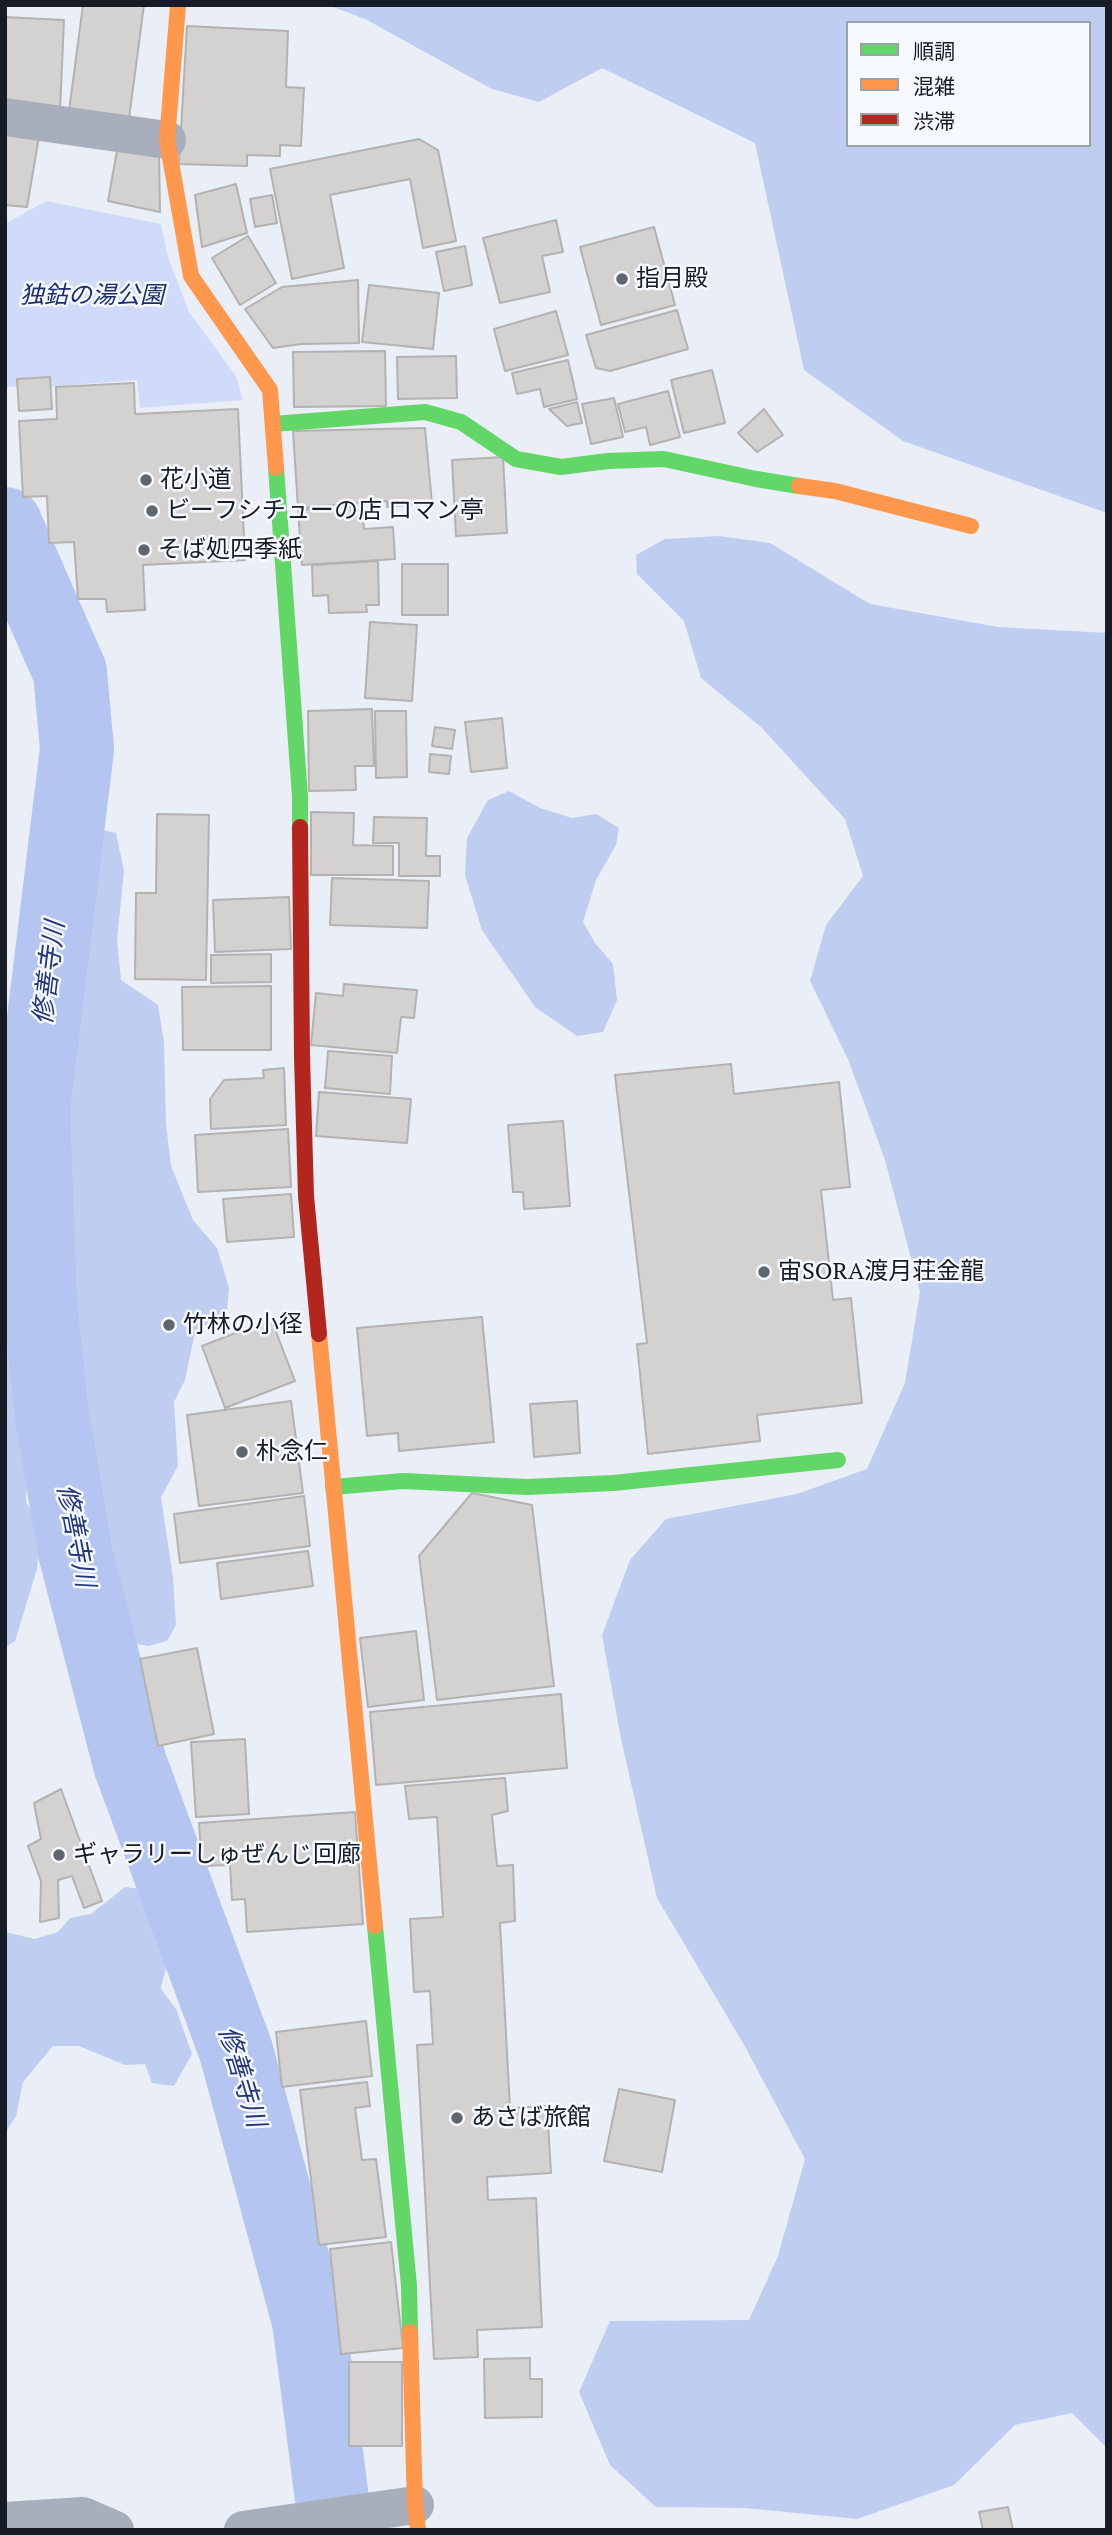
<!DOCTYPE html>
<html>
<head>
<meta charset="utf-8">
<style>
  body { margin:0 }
  #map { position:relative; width:1112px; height:2535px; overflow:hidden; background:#eaeef7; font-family:"PT Serif","Noto Sans JP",serif }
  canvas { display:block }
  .frame { position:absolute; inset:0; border:7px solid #161b25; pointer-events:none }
  .legend { position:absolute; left:846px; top:21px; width:245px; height:126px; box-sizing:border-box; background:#f6f9ff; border:2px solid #9ca0a8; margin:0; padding:9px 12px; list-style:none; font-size:21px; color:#161b25 }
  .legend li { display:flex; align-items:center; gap:14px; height:35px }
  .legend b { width:35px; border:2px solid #9ca0a8 }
</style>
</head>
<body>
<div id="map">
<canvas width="1112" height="2535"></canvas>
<div class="frame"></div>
<ul class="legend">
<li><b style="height:9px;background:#63d668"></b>順調</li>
<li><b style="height:9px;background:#ff974d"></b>混雑</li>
<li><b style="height:9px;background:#b3261e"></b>渋滞</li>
</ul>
</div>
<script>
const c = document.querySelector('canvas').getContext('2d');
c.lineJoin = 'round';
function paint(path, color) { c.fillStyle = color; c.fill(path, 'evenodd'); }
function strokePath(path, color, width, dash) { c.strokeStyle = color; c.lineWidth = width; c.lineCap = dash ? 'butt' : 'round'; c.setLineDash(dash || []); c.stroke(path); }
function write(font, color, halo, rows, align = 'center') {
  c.font = font + ' "PT Serif","Noto Sans JP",serif'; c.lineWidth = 5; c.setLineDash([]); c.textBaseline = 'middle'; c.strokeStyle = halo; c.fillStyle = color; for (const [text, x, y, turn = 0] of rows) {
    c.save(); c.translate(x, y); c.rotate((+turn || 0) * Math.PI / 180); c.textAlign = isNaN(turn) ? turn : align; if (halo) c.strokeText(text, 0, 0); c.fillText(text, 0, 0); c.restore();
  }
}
paint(new Path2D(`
  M46,201L161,224L168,257L189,312L236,376L243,400L140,408L137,380L56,386L5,387V224Z`), '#cfdbf9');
paint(new Path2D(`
  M328,5H1107V513L903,441L804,370L755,143L602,68L539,102L492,89L365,19ZM848,23H1089V145H848Z
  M719,536L770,543L870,604L998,627L1107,633V2448L1072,2413L1015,2425L954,2485L857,2519L745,2508L656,2507L610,2465L579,2392L610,2321L749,2320L778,2256L805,2159L743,2043L657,1898L621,1739L602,1635L630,1560L666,1519L797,1494L867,1469L905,1383L920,1292L885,1160L848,1059L810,981L826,925L863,876L845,819L762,728L701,678L684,621L637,574L636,555L665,539Z
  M509,791L540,808L572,818L596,814L619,828L616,845L596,880L583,922L595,943L613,964L617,1000L603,1032L577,1036L535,1007L482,930L465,875L467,838L488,800Z
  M98,829L116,833L124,871L117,939L121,980L158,1005L164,1043L166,1124L171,1166L193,1220L217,1248L229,1288L227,1310L215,1321L201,1328L194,1337L185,1380L174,1402L178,1466L161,1497L173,1578L176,1625L167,1641L148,1646L134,1643L117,1629L88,1504L59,1344L53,1239L57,1046L74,854L81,836Z
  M5,1318L20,1346L31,1396L26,1502L41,1527L37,1569L15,1641L5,1648Z
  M125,1887L151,1890C157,1898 168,1908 172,1917C180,1937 164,1969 161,1989L176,2009L192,2054L174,2086L152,2083L145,2064L125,2065L79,2046H53L23,2082L16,2116L5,2133V1932L35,1939L58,1932L70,1918L91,1914Z`), '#bfcdf1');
strokePath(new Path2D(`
  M5,524L70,672L77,749L33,1109L40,1306L52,1416L75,1552L130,1764L236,2051L309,2321L336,2530`), '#b3c5f0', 74);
const building = new Path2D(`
  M83,5H144L128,126L68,119Z
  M5,17L64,20L60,111L5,108Z
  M187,26L288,31L286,87L304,88L301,146L280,145V156L247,155V166L179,164Z
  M5,125L40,131L27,207L5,205Z
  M419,139L438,150L456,241L423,248L410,179L330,195L344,268L292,279L270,169Z
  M118,145L159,153L160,212L108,201Z
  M236,184L247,233L202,247L195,195Z
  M272,195L277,223L255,227L250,199Z
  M556,220L563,252L542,256L550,292L500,303L483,238Z
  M654,227L675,305L601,325L580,247Z
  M248,236L276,283L240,305L212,258Z
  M465,246L472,285L444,291L436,252Z
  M358,280L359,343L301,344L273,348L245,309L282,287Z
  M369,285L439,293L433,349L362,342Z
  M677,310L688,349L610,371L596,368L586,335Z
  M556,311L568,355L505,371L494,329Z
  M385,351L386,406L294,407L293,352Z
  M456,356L457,398L398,399L397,357Z
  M568,360L577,399L544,407L540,389L517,394L512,373Z
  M712,370L725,423L684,433L671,380Z
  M50,377L52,409L19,411L17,379Z
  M134,383L135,414L238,409L245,560L143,565L145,610L107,612L106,599H78L74,542L49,543L47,496L23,497L19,421L57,419L56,387Z
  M668,391L680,437L650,445L646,427L625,432L618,404Z
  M614,398L623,437L591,444L582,404Z
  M577,402L582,423L567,426L549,409Z
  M764,409L783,435L757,452L738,433Z
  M425,428L432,503L387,507V501L298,508L293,431Z
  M503,457L507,533L456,536L452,460Z
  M362,506L364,529L393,527L395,559L302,565L298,510Z
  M378,561L379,605H366L367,612L329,613L328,595L313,596L312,565Z
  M402,564H448V615H402Z
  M370,622L417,625L412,701L365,698Z
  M372,709L374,766H355L356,790L309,791L308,711Z
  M375,711H406L407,777L376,778Z
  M502,718L507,768L471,772L465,722Z
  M435,727L455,730L452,749L432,746Z
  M430,754L451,756L449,774L429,772Z
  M311,812L354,813L353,845L393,846V875H311Z
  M157,814L209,815L206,980L135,979L136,893H156Z
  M374,817L427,818L426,856H440V876H399V843H373Z
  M332,878L429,881L427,928L330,925Z
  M289,897L291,949L215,952L213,900Z
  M271,954V982L211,983V955Z
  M344,984L417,990L414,1018L401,1017L397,1053L311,1045L316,993L343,996Z
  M271,986V1050H183L182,987Z
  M328,1051L392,1056L390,1094L325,1088Z
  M731,1064L734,1094L839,1082L850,1187L821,1190L833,1300L851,1298L862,1403L757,1415L760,1441L648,1454L637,1344L647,1343L615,1075Z
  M284,1068L286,1125L211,1129L210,1099L224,1080L264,1078L263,1070Z
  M319,1092L411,1099L407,1143L316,1136Z
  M563,1121L570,1206L524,1209L523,1192H513L508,1125Z
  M288,1129L291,1187L198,1192L195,1135Z
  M291,1194L294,1237L227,1242L223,1199Z
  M482,1317L494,1442L399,1451L398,1433L367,1436L357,1328Z
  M271,1319L295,1381L225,1408L202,1346Z
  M291,1401L303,1493L199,1506L187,1415Z
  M577,1401L580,1453L534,1457L530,1404Z
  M472,1493L532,1505L554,1686L437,1700L419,1556Z
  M304,1496L310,1546L180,1563L174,1514Z
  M308,1551L313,1586L221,1599L217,1563Z
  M416,1631L424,1700L368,1707L360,1638Z
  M197,1648L214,1734L158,1746L140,1659Z
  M561,1694L567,1768L376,1785L370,1712Z
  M245,1739L249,1814L196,1817L191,1742Z
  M505,1778L508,1811L492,1815L497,1866L513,1865L515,1921L500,1923L510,2108L547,2106L551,2173L487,2177L488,2200L536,2198L542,2327L477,2330L478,2357L434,2359L417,2045L433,2044L430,1991L414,1992L410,1919L443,1917L437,1817L409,1819L405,1786Z
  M61,1789L102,1901L84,1908L72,1876L58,1880L59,1918L40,1922L41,1881L28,1846L41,1839L34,1803Z
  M355,1812L363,1924L247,1932L245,1899L232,1900L230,1865L202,1866L199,1823Z
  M366,2021L372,2076L282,2087L276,2032Z
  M367,2082L370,2106L355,2108L362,2160L376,2159L386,2237L319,2245L300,2090Z
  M619,2089L675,2100L662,2172L604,2161Z
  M391,2242L403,2348L341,2354L330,2249Z
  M530,2358V2379H542V2417L485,2418L484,2359Z
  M349,2362H402V2446H349Z
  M1008,2507L1013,2530H983L979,2512Z`);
paint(building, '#d3d2d0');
strokePath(building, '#b3b2b1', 2);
strokePath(new Path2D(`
  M5,117L167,140
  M5,2521L83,2516L115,2530
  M243,2530L415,2505`), '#a9aebc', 38);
strokePath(new Path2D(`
  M273,424L425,412L461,422L516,459L561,467L608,461L664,459L756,479L799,486
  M276,468L300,797V827
  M333,1487L403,1481L527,1487L613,1483L838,1460
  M375,1926L409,2286L410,2332`), '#63d668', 16);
strokePath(new Path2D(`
  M178,5L167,140L191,276L270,390L276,468
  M799,486L835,491L971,526
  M319,1334L375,1926
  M410,2332L415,2505L418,2530`), '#ff974d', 16);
strokePath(new Path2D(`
  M300,827L302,1057L306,1196L319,1334`), '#b3261e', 16);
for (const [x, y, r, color] of [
  [622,279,7,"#60656e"],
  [146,480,7,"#60656e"],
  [152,511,7,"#60656e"],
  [144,550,7,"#60656e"],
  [764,1272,7,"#60656e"],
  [169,1325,7,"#60656e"],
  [242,1452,7,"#60656e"],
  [59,1855,7,"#60656e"],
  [457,2118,7,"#60656e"]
]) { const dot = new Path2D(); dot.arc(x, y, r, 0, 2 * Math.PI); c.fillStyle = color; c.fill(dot); strokePath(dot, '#f6f9ff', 2.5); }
write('24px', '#161b25', '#f6f9ff', [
  ["指月殿",636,279],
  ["花小道",160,480],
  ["ビーフシチューの店 ロマン亭",166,511],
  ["そば処四季紙",158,550],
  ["宙SORA渡月荘金龍",778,1272],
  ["竹林の小径",183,1325],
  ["朴念仁",256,1452],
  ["ギャラリーしゅぜんじ回廊",73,1855],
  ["あさば旅館",471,2118]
], 'left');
write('italic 24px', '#1b2d70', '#f6f9ff', [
  ["独鈷の湯公園",92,296]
]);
write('italic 26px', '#24377b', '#f6f9ff', [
  ["修善寺川",50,973,-83],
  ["修善寺川",75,1536,79],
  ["修善寺川",241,2077,73]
]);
</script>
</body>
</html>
